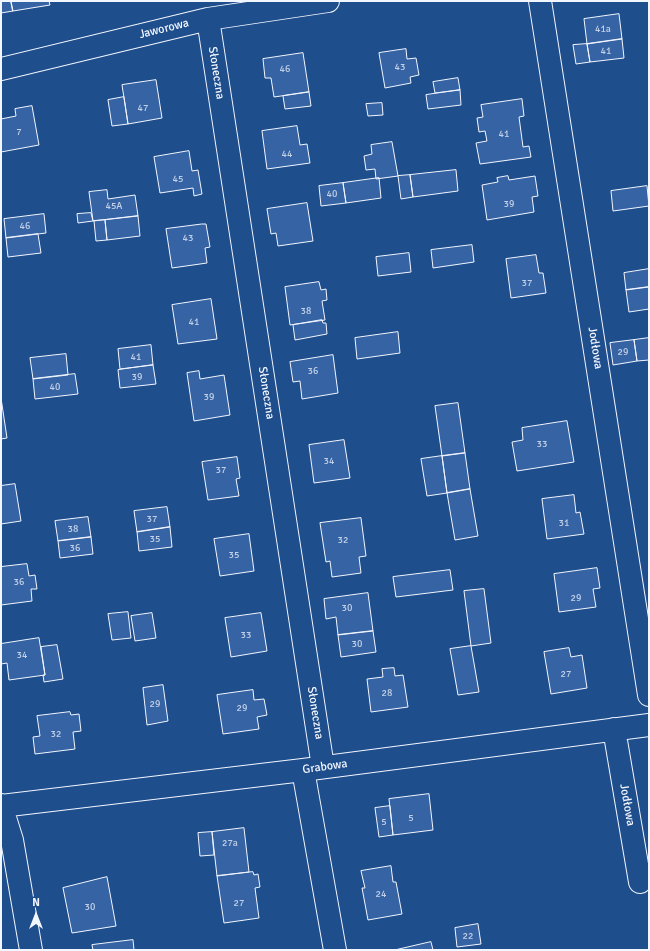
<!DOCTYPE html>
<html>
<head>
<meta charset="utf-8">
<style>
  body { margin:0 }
  #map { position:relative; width:650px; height:951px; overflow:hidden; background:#1f4e8c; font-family:Signika,sans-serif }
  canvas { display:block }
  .frame { position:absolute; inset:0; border:2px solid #f2f6ff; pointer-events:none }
  .north { position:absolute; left:16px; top:895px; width:40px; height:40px; -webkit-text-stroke:3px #1f4e8c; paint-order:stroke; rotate:0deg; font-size:11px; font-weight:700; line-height:16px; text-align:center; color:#f2f6ff }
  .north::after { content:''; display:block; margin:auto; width:14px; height:18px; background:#f2f6ff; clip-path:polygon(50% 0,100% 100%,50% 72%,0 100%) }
</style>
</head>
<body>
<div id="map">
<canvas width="650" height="951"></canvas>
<div class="frame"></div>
<div class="north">N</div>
</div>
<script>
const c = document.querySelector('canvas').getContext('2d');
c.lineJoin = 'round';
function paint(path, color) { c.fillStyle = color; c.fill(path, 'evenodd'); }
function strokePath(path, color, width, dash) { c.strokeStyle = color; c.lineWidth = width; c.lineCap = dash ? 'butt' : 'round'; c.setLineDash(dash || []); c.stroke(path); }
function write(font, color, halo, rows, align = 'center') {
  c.font = font + ' Signika,sans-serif'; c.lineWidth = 3; c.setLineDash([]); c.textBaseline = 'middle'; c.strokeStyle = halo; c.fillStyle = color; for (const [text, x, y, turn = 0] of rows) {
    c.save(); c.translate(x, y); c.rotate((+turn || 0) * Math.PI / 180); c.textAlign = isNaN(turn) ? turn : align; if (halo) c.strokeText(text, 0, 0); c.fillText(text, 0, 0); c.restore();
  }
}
const building = new Path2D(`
  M1,1H11L13,11L1,13Z
  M11,1H49L50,5L13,11Z
  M619,14L622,39L587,44L584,19Z
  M622,39L624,58L590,62L587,44Z
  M587,44L590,62L576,64L573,45Z
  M406,49L407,59L416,58L419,75L410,77L411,83L385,88L379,53Z
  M303,53L309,92L274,97L271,78H265L263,59Z
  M458,78L460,90L435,93L433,82Z
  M156,80L162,118L128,124L122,85Z
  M460,90L461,105L428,109L426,95Z
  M309,92L311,106L285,109L283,96Z
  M124,97L128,124L112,126L108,100Z
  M522,99L524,116L519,117L523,147L529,146L531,157L480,164L476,143L487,141L485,131L479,132L477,118L483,117L481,105Z
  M382,103L383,115L368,116L366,104Z
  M32,106L39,145L1,152V119L16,116L15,109Z
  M297,126L300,145L307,144L310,163L267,169L262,131Z
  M392,142L398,176L376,179L375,169L366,170L364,156L372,154L371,145Z
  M189,151L192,171L198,170L202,194L194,196L193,188L160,193L154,157Z
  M456,170L458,191L413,197L410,175Z
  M410,175L413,197L401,199L398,176Z
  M508,176L509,180L535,176L538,196L532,197L534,212L487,220L482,185L498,182L497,178Z
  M379,178L381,198L346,203L343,183Z
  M343,183L346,203L321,206L319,186Z
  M647,186L649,206L613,211L611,191Z
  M107,190L108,199L135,195L138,216L93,221L89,192Z
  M307,203L313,241L278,246L276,233L271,234L267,209Z
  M91,213L93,221L78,223L77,214Z
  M44,214L46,233L6,238L4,219Z
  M138,216L140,236L107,240L105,220Z
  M105,220L107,240L96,241L94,221Z
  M202,224H206L210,247L205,248L207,263L172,268L166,229Z
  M38,234L41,253L8,257L6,238Z
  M472,245L474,262L433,268L431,250Z
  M409,253L411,272L378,276L376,257Z
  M536,255L539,273H543L546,293L511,298L506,259Z
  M649,269V287L626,290L624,273Z
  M319,282L321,290L326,289L327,300L322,301L325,320L290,325L285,287Z
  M649,287V309L629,312L626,290Z
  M211,299L217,339L178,344L172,305Z
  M322,320L323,323H326L327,334L295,340L293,325Z
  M398,332L400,353L357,359L355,338Z
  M649,338V360L637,361L634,340Z
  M634,340L637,361L613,365L610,343Z
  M151,345L153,365L120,369L118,349Z
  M66,354L68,375L33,379L30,358Z
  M333,355L338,393L302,399L300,381L293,382L290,362Z
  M153,365L156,384L120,388L118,370Z
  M199,371L200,379L224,375L230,415L194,421L187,373Z
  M75,374L78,394L35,399L33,379Z
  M1,398L7,438L1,439Z
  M458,403L465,453L442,456L435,406Z
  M567,421L574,462L517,471L512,442L523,440L522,428Z
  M344,440L350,478L314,483L309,445Z
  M465,453L470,489L447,493L442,456Z
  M442,456L447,493L427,496L421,459Z
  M237,457L240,478L236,479L239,496L208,500L202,462Z
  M15,484L21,521L1,524V486Z
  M470,489L478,536L455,540L447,493Z
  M574,495L576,513L580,512L584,534L547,539L542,499Z
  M167,507L170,527L137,532L134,511Z
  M88,517L91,537L58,541L55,521Z
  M361,518L366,556L359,557L361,573L332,577L330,561L326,562L320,523Z
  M170,527L172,547L139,551L137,532Z
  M249,534L254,571L220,576L214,539Z
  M91,537L93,554L60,558L58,541Z
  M27,564L29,576L35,575L37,589H31L32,601L1,605V567Z
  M597,568L600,588L593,589L596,607L559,612L554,574Z
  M450,570L453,590L396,597L393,577Z
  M484,589L491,643L471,646L464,591Z
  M368,593L373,631L338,635L336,617L326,619L324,599Z
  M128,612L131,638L112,640L108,614Z
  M152,613L156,638L135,641L131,616Z
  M261,613L267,651L231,657L225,618Z
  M373,631L376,652L341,657L338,635Z
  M39,638L45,675L9,680L7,663L1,664V644Z
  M57,645L63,679L44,682L43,675H45L41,647Z
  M471,646L479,692L458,695L450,649Z
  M569,648L571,657L582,655L587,688L551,694L544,652Z
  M394,668L395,676L403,675L408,707L371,712L367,679L383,677L382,669Z
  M163,685L168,721L147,725L143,688Z
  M253,690L254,700L264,699L267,715L257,717L259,729L223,734L217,695Z
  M70,712L71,715L79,714L81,731L73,732L75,749L35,754L33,737L40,736L37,716Z
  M429,794L433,830L393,835L389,799Z
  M390,806L393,835L379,837L375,808Z
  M244,828L249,872L217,876L212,832Z
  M212,832L214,855L200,856L198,833Z
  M391,866L393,882H396L402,914L368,920L362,888H365L361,871Z
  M253,872L254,875L258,874L260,887L255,888L259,918L224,923L217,876Z
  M107,877L116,926L72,933L63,888Z
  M478,924L481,944L457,947L455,928Z
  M133,940L134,950H93L92,945Z
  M431,942L433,950H395Z`);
paint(building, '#3563a3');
strokePath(building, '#f2f6ff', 1);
const minor = new Path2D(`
  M540,1L649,695
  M208,19L323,767
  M1,69L208,19L328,1
  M614,729L640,882
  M303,770L335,950
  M1,805L12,840L31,950
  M1,806L303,770L649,725`);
strokePath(minor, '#f2f6ff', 24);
strokePath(minor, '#1f4e8c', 22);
write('10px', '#c3d1e8', null, [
  ["41a",603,29],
  ["41",606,51],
  ["43",400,67],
  ["46",285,69],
  ["47",143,108],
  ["7",19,132],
  ["41",504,134],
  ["44",287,154],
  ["45",178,179],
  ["40",332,194],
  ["39",509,204],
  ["45A",114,206],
  ["46",25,226],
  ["43",188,238],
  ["37",527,283],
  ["38",306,311],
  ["41",194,322],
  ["29",623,352],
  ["41",136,357],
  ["36",313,371],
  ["39",137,377],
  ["40",55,387],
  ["39",209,397],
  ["33",542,444],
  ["34",329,461],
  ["37",221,470],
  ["37",152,519],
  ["31",564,523],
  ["38",73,529],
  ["35",155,539],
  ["32",343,540],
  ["36",75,548],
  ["35",234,555],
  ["36",19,582],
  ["29",576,598],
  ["30",347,608],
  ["33",246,635],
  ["30",357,644],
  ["34",22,655],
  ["27",566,674],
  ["28",387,693],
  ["29",155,704],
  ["29",242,708],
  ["32",56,734],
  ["5",411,818],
  ["5",384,822],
  ["27a",230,843],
  ["24",381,894],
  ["27",239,903],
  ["30",90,907],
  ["22",468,936]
]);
write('12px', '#f2f6ff', '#1f4e8c', [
  ["Jaworowa",164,29,-14],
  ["Słoneczna",216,73,81],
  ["Jodłowa",595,348,81],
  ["Słoneczna",266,393,81],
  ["Słoneczna",315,713,81],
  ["Grabowa",325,767,-8],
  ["Jodłowa",627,805,80]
]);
</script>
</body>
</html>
